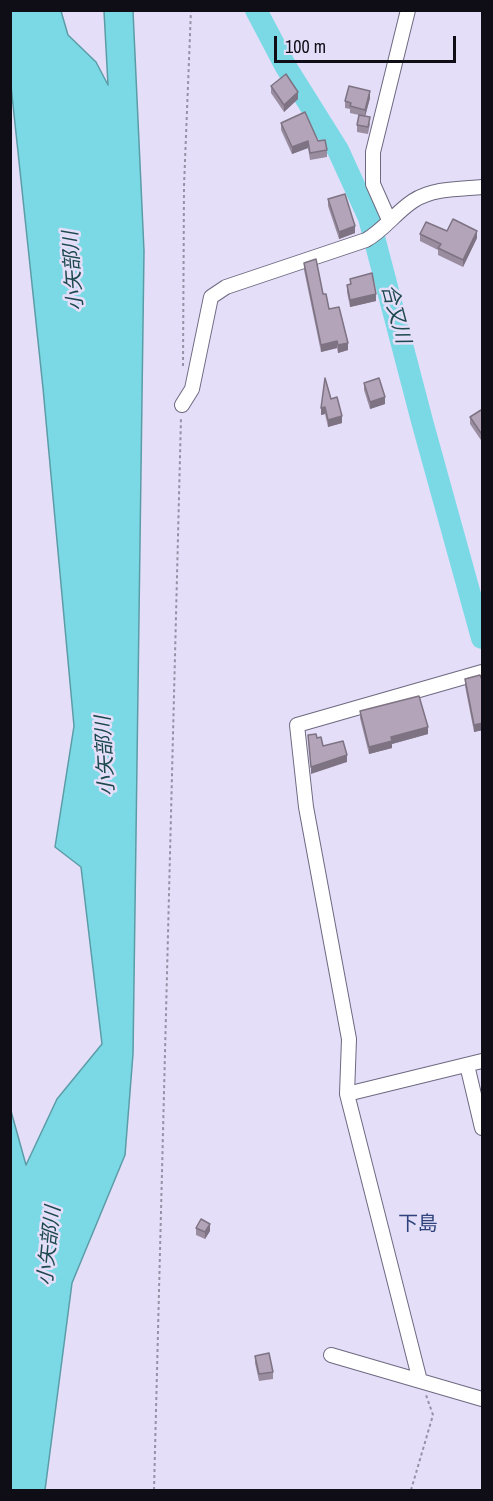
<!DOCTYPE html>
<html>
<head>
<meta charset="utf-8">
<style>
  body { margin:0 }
  #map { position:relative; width:493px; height:1501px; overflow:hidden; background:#e4def9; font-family:"Archivo Narrow",sans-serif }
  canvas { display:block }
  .frame { position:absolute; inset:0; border:12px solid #0f0d16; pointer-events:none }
  .scale { position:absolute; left:274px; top:36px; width:182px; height:27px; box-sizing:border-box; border:3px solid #0f0d16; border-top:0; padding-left:8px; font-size:18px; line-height:21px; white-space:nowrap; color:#0f0d16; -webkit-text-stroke:4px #e4def9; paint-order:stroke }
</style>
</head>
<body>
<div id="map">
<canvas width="493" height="1501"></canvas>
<div class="frame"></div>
<div class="scale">100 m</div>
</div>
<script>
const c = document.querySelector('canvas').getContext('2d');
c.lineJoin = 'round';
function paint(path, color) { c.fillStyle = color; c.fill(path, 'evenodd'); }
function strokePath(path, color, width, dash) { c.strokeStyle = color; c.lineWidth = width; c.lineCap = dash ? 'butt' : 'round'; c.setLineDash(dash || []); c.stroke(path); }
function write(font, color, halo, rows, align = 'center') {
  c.font = font + ' "Archivo Narrow","Noto Sans JP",sans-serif'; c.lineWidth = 5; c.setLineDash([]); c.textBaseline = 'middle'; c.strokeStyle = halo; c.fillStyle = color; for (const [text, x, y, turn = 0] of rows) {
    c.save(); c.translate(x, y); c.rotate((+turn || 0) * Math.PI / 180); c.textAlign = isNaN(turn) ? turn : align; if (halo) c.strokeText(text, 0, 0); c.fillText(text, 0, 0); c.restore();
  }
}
const water = new Path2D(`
  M11,10L61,11L68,35L96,62L108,85L104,11H133L144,251L133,1054L125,1155L72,1283L45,1490H11V1111L26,1165L57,1099L102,1044L81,867L55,847L74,726L43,388L11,86Z`);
paint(water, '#7bd9e5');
strokePath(water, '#5b9ca7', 1.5);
strokePath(new Path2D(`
  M256,10L286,67L338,150L369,218L422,421L482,638`), '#7bd9e5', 22);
const minor = new Path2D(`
  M389,220L373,184V152L408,10
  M182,405L192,389L211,297L226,287L366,240C384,230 395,213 413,201C433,188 460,189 482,187
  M467,1065L482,1128
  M347,1094L482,1061
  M331,1355L482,1399
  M420,1381L347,1094L349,1039L306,807L297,725L482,672`);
strokePath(minor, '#6e6980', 16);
strokePath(new Path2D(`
  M183,366L184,186L191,10
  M154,1490L181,417
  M411,1490L433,1415L426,1395`), '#9691a6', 2, [3, 3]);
strokePath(minor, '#fff', 14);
paint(new Path2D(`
  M271,86L298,99L284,112L271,93Z
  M370,98L365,116L370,124L368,134L357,132V125L359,115L350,113V109L345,108V101Z
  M281,123L318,141L327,150V157L310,160L308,148L292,154L281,130Z
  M328,199L355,233L339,239L328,206Z
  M447,231L477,238L463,267L438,255V250L420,241V234Z
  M304,263L323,294L348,350L338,353L337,348L321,352L304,270Z
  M350,279L376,301L350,307L347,292V285L350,284Z
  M364,383L385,404L370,409L364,390Z
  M331,399L342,423L328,427L325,414L321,415V408Z
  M483,413V443L470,424V417Z
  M465,679L483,682V730L474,732L465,686Z
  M360,711L428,734L392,744V748L369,754L360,718Z
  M196,1228L210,1231L205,1239L196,1235Z
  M255,1356L273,1372V1379L259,1381L255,1363Z`), '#9a8da0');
paint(new Path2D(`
  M370,91V98L365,117V110Z
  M298,92V99L284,112V105Z
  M308,141V148L292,154V147Z
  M355,226V233L339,239V232Z
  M477,231V238L463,267V260Z
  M376,294V301L350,307V300Z
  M337,341V348L321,352V345Z
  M348,343V350L338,353V345Z
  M385,397V404L370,409V402Z
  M325,407V414L321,415V408Z
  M342,416V423L328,427V420Z
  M483,723V730L474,732V725Z
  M428,727V734L392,744V748L369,754V747L391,737Z
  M347,755V762L311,774V767Z
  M210,1224V1231L205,1239V1232Z`), '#7d7382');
const building = new Path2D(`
  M286,74L298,92L284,105L271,86Z
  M349,86L370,91L365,110L350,106L351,103L345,101Z
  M305,112L318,141L325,140L327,150L310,153L308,141L292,147L281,123Z
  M359,115L370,117L368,127L357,125Z
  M345,194L355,226L339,232L328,199Z
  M453,219L477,231L463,260L438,248L441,244L420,234L426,222L447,231Z
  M316,259L323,294H326L329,309L339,307L348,343L338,345L337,341L321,345L304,263Z
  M372,273L376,294L350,300L347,285L351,284L350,279Z
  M325,378L331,399L337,397L342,416L328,420L325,407L321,408Z
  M379,378L385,397L370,402L364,383Z
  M481,410L483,413V436L470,417Z
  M480,675L483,682V723L474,725L465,679Z
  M419,696L428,727L391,737L392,741L369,747L360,711Z
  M316,734L317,738L321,737L323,746L343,741L347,755L311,767L308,735Z
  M201,1219L210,1224L205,1232L196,1228Z
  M269,1353L273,1372L259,1374L255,1356Z`);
paint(building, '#b3a4ba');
strokePath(building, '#7d7382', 1.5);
write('italic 20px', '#1d484e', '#e4def9', [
  ["小矢部川",74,271,-94],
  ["合又川",395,314,75],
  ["小矢部川",106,756,-93],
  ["小矢部川",50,1246,-84]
]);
write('20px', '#2e437c', '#e4def9', [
  ["下島",418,1225]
]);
</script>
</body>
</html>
